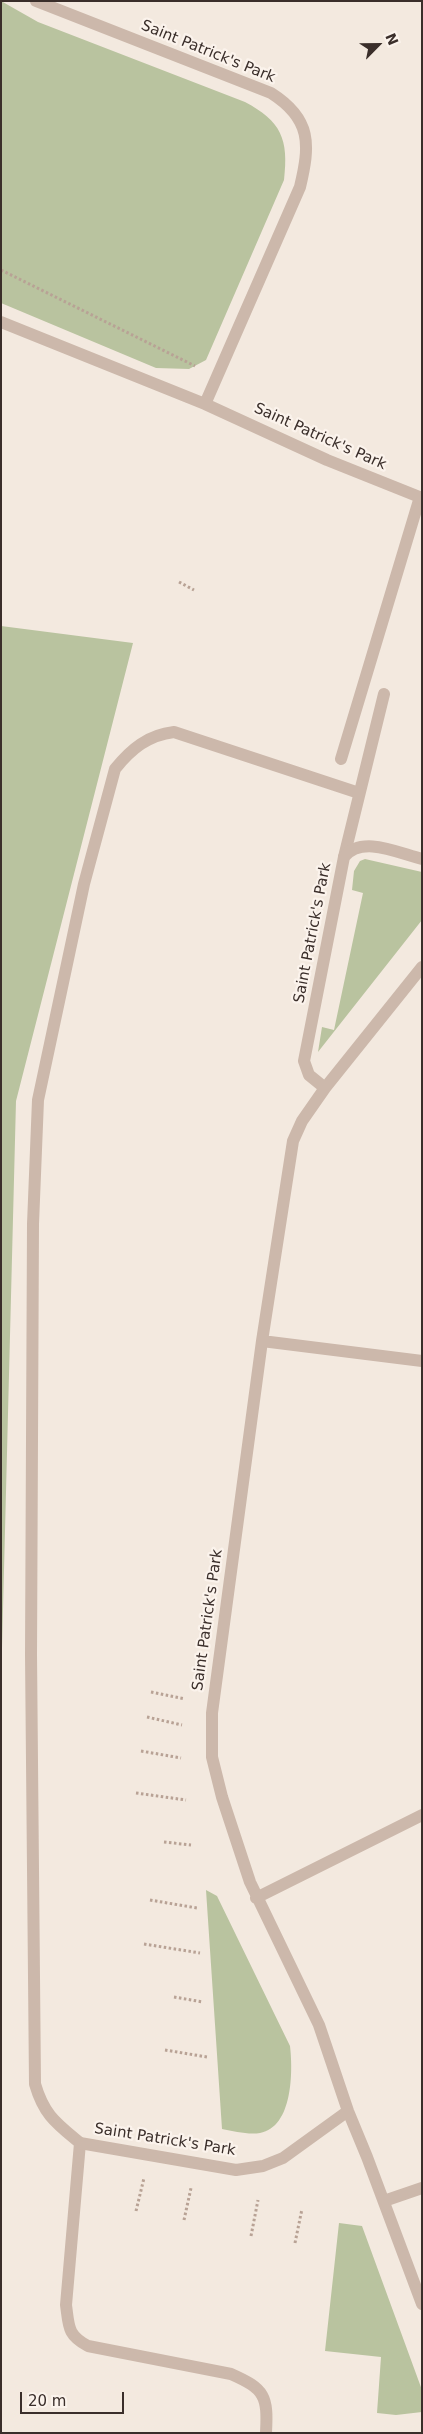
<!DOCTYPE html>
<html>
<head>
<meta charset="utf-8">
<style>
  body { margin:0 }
  #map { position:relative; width:423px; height:2434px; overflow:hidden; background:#f3e9df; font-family:"DejaVu Sans",sans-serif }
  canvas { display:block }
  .frame { position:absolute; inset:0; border:2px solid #3a2e2a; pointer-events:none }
  .north { position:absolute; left:353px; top:20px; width:50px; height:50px; -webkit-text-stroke:4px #fbf3ec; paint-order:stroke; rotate:67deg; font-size:14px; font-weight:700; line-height:20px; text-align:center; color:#3a2e2a }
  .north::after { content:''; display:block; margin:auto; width:18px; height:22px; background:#3a2e2a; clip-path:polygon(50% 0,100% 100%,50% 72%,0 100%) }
  .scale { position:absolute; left:20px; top:2392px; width:104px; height:22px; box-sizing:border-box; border:2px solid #3a2e2a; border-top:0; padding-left:6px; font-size:15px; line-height:18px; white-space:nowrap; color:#3a2e2a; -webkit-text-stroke:4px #fbf3ec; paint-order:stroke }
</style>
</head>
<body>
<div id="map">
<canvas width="423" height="2434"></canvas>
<div class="frame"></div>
<div class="north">N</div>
<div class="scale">20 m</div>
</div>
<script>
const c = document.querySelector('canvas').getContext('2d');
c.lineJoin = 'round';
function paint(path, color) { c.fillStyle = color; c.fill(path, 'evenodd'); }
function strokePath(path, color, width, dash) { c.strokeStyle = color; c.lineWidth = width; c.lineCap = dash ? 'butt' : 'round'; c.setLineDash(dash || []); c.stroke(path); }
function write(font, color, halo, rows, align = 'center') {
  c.font = font + ' "DejaVu Sans",sans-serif'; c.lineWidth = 4.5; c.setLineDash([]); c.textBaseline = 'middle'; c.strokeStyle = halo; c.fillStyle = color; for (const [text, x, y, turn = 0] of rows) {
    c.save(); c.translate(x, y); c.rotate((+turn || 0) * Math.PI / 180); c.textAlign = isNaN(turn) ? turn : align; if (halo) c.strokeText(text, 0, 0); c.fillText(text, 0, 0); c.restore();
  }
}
paint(new Path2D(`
  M1,1L38,22L245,102C281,121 289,139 284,180L206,360L189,369L156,368L1,303Z
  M1,626L133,643L16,1101L1,1687Z
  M365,859L422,872V920L318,1052L322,1027L334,1030L363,893L352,890L354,871L360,861Z
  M206,1890L217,1896L290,2046C293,2071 293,2127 260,2133C248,2135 234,2131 222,2129Z
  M339,2223L362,2226L422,2390V2412L396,2415L377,2413L381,2357L325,2351Z`), '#b9c39f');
strokePath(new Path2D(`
  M1,270L195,366
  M179,582L194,590
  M151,1692L185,1699
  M147,1717L182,1725
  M141,1751L181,1758
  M136,1793L186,1800
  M164,1842L191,1845
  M150,1900L197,1908
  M144,1944L200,1953
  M174,1997L203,2002
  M165,2050L207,2057
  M136,2211L144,2178
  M184,2220L191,2188
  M251,2236L258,2200
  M295,2243L302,2209`), '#b8a295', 3, [2.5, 2.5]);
strokePath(new Path2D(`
  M341,759L420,497
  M344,857L384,694
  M266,2433C268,2396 265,2389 231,2374L88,2346C67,2335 69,2326 66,2305L80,2143C56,2123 44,2115 35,2084L31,1654L33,1224L38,1100L84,884L115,769C131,749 148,735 174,732L359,793`), '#ccb8ab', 12);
strokePath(new Path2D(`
  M36,1L271,93C312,119 310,145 300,187L205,404
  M1,322L205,404L327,460L422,498
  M422,967L325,1088L302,1121L293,1141L262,1341L212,1713V1757L222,1797L250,1882L319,2025L348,2111L367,2157L422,2304
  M325,1088L309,1075L304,1061L344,857C362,835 398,853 422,859
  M262,1341L422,1361
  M256,1898L422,1815
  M80,2143L236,2170L263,2166L283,2158L348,2111
  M384,2201L422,2188`), '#ccb8ab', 12);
write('15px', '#3a2e2a', '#fbf3ec', [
  ["Saint Patrick's Park",208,52,22],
  ["Saint Patrick's Park",320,437,24],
  ["Saint Patrick's Park",313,933,-79],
  ["Saint Patrick's Park",208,1620,-82],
  ["Saint Patrick's Park",165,2140,9]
]);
</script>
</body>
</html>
